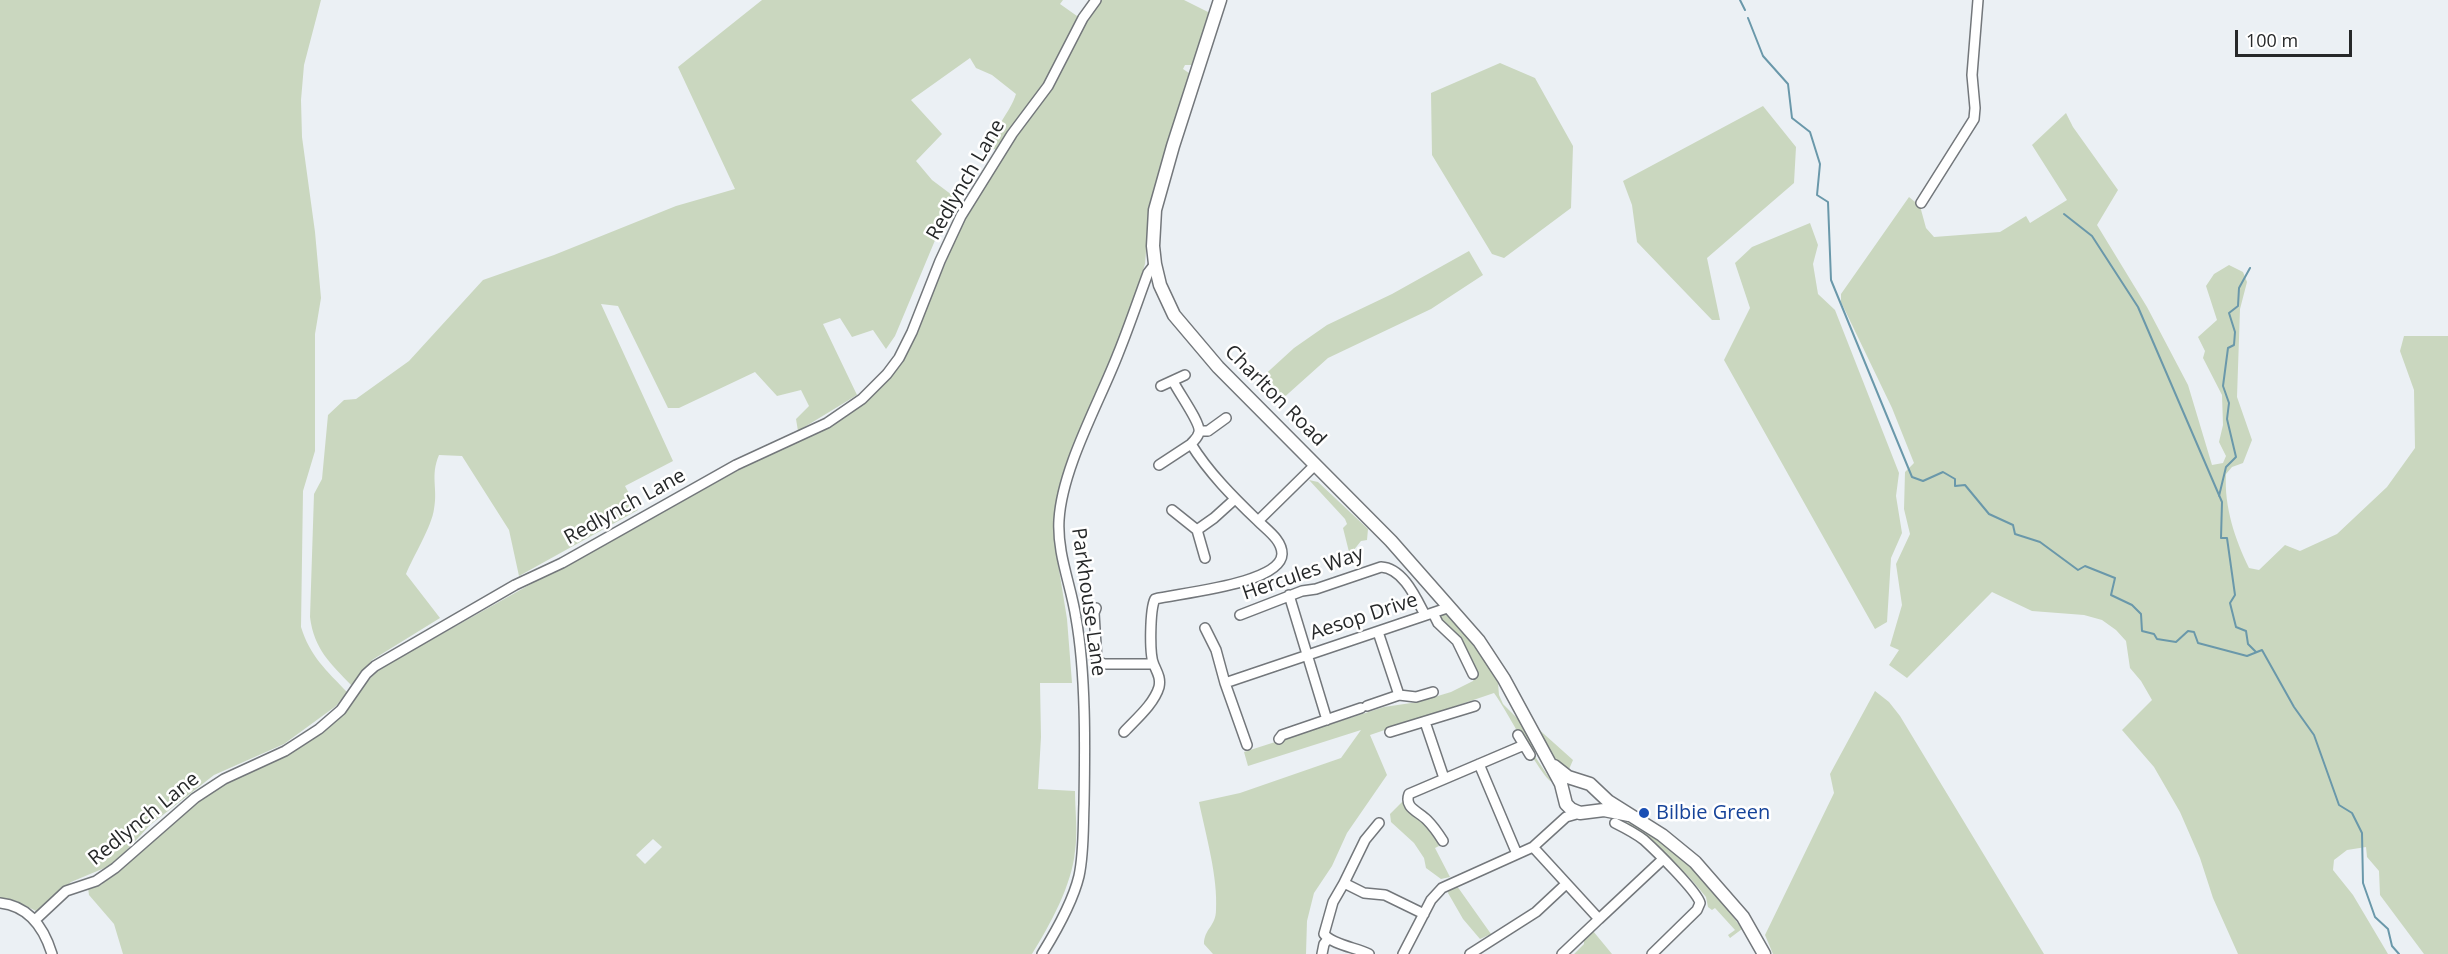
<!DOCTYPE html>
<html>
<head>
<meta charset="utf-8">
<style>
  body { margin:0 }
  #map { position:relative; width:2448px; height:954px; overflow:hidden; background:#ebf0f4; font-family:"Open Sans",sans-serif }
  canvas { display:block }
  .scale { position:absolute; left:2235px; top:30px; width:117px; height:27px; box-sizing:border-box; border:3px solid #262829; border-top:0; padding-left:8px; font-size:18px; line-height:21px; white-space:nowrap; color:#262829; -webkit-text-stroke:4px #fff; paint-order:stroke }
</style>
</head>
<body>
<div id="map">
<canvas width="2448" height="954"></canvas>
<div class="scale">100 m</div>
</div>
<script>
const c = document.querySelector('canvas').getContext('2d');
c.lineJoin = 'round';
function paint(path, color) { c.fillStyle = color; c.fill(path, 'evenodd'); }
function strokePath(path, color, width, dash) { c.strokeStyle = color; c.lineWidth = width; c.lineCap = dash ? 'butt' : 'round'; c.setLineDash(dash || []); c.stroke(path); }
function write(font, color, halo, rows, align = 'center') {
  c.font = font + ' "Open Sans",sans-serif'; c.lineWidth = 5; c.setLineDash([]); c.textBaseline = 'middle'; c.strokeStyle = halo; c.fillStyle = color; for (const [text, x, y, turn = 0] of rows) {
    c.save(); c.translate(x, y); c.rotate((+turn || 0) * Math.PI / 180); c.textAlign = isNaN(turn) ? turn : align; if (halo) c.strokeText(text, 0, 0); c.fillText(text, 0, 0); c.restore();
  }
}
paint(new Path2D(`
  M0,0H321L304,65L301,100L302,137L315,232L321,298L315,334V451L303,491L301,627C310,656 326,670 347,692L336,706L284,744L214,775L150,825L114,864L71,882L38,912L16,901L0,898Z
  M762,0H1063L1060,4L1077,16L1081,13L1048,81L996,150L990,147C994,127 1010,113 1016,94L992,75L976,68L970,58L911,100L942,134L916,161L932,180L960,201L943,205L940,212L941,226L895,336L886,349L873,330L852,337L840,318L823,324L857,395L798,431L796,419L809,406L801,390L777,396L755,372L679,408H668L618,306L601,304L673,461L625,486L638,510L519,576L509,530L462,456L439,455C430,476 438,488 434,509C432,526 413,557 406,574L440,618L372,660L352,686C330,663 314,649 310,617L314,494L322,479L328,415L344,400L356,399L409,361L483,280L554,255L676,206L735,189L678,67Z
  M1102,0H1184L1212,14L1193,65H1185L1183,69L1189,73L1159,171L1149,215L1145,264L1123,332L1071,453L1058,492L1055,521L1056,551L1067,619L1072,683H1040L1041,737L1038,789L1075,791C1075,810 1078,832 1075,851C1072,885 1050,925 1032,954H123L114,924L89,895L88,888L101,885C139,852 175,815 218,788C252,767 291,757 322,731C346,713 359,687 381,668L738,468L853,409L913,339L965,217L1092,9ZM653,839L662,847L645,864L636,855Z
  M1500,63L1535,78L1573,146L1571,208L1504,258L1492,254L1432,155L1431,93Z
  M1763,106L1796,147L1794,183L1707,258L1720,320H1712L1637,242L1632,205L1623,181Z
  M2066,113L2073,127L2118,190L2097,225L2147,307L2188,385L2212,465L2223,463L2226,456L2219,442L2223,425L2222,395L2203,358L2205,351L2198,337L2217,320L2206,286L2214,274L2229,265L2243,272L2247,282L2240,309L2237,397L2252,440L2243,463L2232,467L2226,474C2224,507 2235,539 2249,568L2259,570L2285,545L2300,551L2337,534L2387,487L2415,448L2414,390L2400,351L2404,336H2448V954H2424L2380,895L2379,871L2367,857L2366,847L2347,850L2334,860L2333,870L2353,895L2388,954H2238L2213,898L2200,858L2180,812L2154,767L2122,730L2152,700L2141,681L2130,668L2126,641L2116,630L2102,620L2084,615L2032,611L1992,592L1907,678L1889,665L1899,650L1890,646L1902,605L1896,564L1910,534L1904,509L1905,472L1914,463L1892,408L1841,302V294L1909,197L1920,206L1926,228L1934,237L2000,232L2026,216L2030,223L2067,200L2032,145Z
  M1810,223L1818,245L1813,264L1818,294L1835,310L1899,473L1896,496L1902,533L1891,558L1887,622L1875,629L1724,360L1750,308L1735,263L1752,247Z
  M1469,251L1483,275L1431,309L1328,358L1280,401L1259,380L1294,348L1327,325L1392,294Z
  M1309,480L1318,482L1368,529L1367,540L1361,541L1353,551L1349,552L1343,528L1347,524L1345,519Z
  M1444,613L1464,631L1483,655L1498,683L1499,695L1503,704L1518,719L1533,744L1536,758L1552,782C1540,776 1507,710 1494,693L1370,735L1387,775L1347,833L1332,866L1314,893L1307,921L1306,954H1213L1204,944C1204,929 1216,926 1216,910C1218,877 1206,836 1199,802L1240,793L1341,758L1361,730L1248,766L1244,752L1384,707L1418,702L1451,692L1473,681L1476,673L1438,616Z
  M1875,691L1889,702L1900,716L2044,954H1773L1765,935L1834,793L1830,774Z
  M1535,726L1573,760L1567,774L1559,768Z
  M1403,801C1408,810 1416,815 1423,822C1430,829 1435,837 1439,846L1435,848L1450,877L1441,879L1426,868L1424,858L1414,843L1391,822L1390,814Z
  M1614,818C1662,830 1696,869 1727,905L1726,907L1742,929L1730,938L1728,935L1735,930L1715,908L1712,910L1708,907L1706,897L1690,878L1644,836Z
  M1457,886L1491,934L1480,939L1463,919L1448,893L1449,889Z
  M1593,931L1612,954H1574L1584,944V940Z`), '#cad7bf');
strokePath(new Path2D(`
  M1740,0L1745,10
  M1748,18L1763,56L1788,84L1792,118L1810,132L1820,164L1817,195L1828,202L1831,280L1912,477L1923,481L1943,472L1955,479V486L1965,485L1989,514L2013,525L2015,534L2040,542L2078,570L2085,566L2115,578L2111,595L2132,605L2141,614L2142,631L2154,634L2157,639L2176,642L2188,631L2194,632L2198,643L2247,656L2262,650L2294,707L2314,735L2339,805L2352,813L2362,833L2363,883L2375,917L2388,929L2392,946L2399,954
  M2064,214L2092,236L2138,307L2222,502L2221,538H2227L2235,595L2230,603L2236,627L2246,631L2248,644L2256,652
  M2219,496L2226,467L2236,457L2227,419L2229,403L2223,386L2228,348L2234,345L2235,332L2229,313L2238,306L2239,288L2250,268`), '#6a98aa', 2);
const street = new Path2D(`
  M1921,203L1974,119L1975,108L1972,75L1978,0
  M1173,381C1178,392 1201,423 1199,432C1198,438 1194,440 1191,444C1209,473 1233,497 1258,521
  M1161,386L1185,375
  M1200,431H1208L1226,418
  M1159,465L1191,444
  M1172,510L1197,530L1205,558
  M1197,530L1214,518L1235,499
  M1289,595L1327,720
  M1096,608L1094,613L1097,661L1104,664H1153
  M1433,613L1438,623L1457,641L1473,674
  M1240,615L1302,591L1316,589L1381,567C1403,568 1416,598 1425,615
  M1205,628L1216,650L1225,683L1247,745
  M1378,632L1399,695
  M1225,683L1450,607
  M1367,706L1399,695L1416,697L1433,692
  M1425,722L1444,778
  M1124,732C1136,719 1154,704 1159,687C1161,678 1157,672 1154,665C1149,655 1150,609 1155,599C1179,593 1281,584 1282,554C1282,540 1267,530 1258,521L1315,465
  M1390,732L1475,706
  M1518,735L1530,755
  M1279,739L1282,735L1361,708
  M1479,764L1517,854
  M1615,823C1625,828 1635,833 1644,840C1655,850 1697,891 1700,903L1697,910L1652,954
  M1443,841C1438,833 1433,826 1427,820C1418,811 1404,808 1409,794L1524,745
  M1533,847L1599,919L1562,954
  M1344,883L1365,840L1379,823
  M0,903C29,906 44,928 52,954
  M1599,919L1662,860
  M35,920L66,891L96,881L115,868L195,798L224,779L285,751L319,729L341,710L366,674L375,666L515,585L562,563L736,465L827,423L862,399L887,374L899,358L912,332L940,261L961,216L1012,134L1048,86L1083,18L1096,0
  M1042,954C1055,933 1073,901 1079,876C1084,853 1083,828 1084,804C1085,747 1086,674 1076,618C1071,585 1057,554 1059,520C1062,468 1099,403 1118,354C1129,327 1138,300 1148,273L1155,264
  M1322,954L1324,944L1328,939
  M1369,954C1357,948 1331,944 1324,934L1333,902L1344,883L1364,893L1385,895L1424,914
  M1403,954L1431,900L1442,888L1533,847L1566,817L1580,813
  M1470,954L1536,912L1566,884`);
const secondary = new Path2D(`
  M1220,0L1173,146L1155,210L1153,246L1155,264L1160,285L1174,315L1218,367L1391,541L1479,641L1504,679L1561,784L1566,804L1571,809L1580,813L1604,810L1629,815
  M1554,766L1568,777L1590,784L1608,801L1662,835L1695,862L1743,917L1764,954`);
strokePath(street, '#73777b', 12);
strokePath(secondary, '#73777b', 15);
strokePath(street, '#fff', 9);
strokePath(secondary, '#fff', 12);
for (const [x, y, r, color] of [
  [1644,813,6,"#1a4fb4"]
]) { const dot = new Path2D(); dot.arc(x, y, r, 0, 2 * Math.PI); c.fillStyle = color; c.fill(dot); strokePath(dot, '#fff', 2); }
write('20px', '#262829', '#fff', [
  ["Redlynch Lane",966,180,-60],
  ["Charlton Road",1275,396,45],
  ["Redlynch Lane",625,507,-29],
  ["Hercules Way",1303,574,-19],
  ["Parkhouse Lane",1088,602,82],
  ["Aesop Drive",1364,617,-18],
  ["Redlynch Lane",144,819,-39]
]);
write('20px', '#164399', '#fff', [
  ["Bilbie Green",1656,813]
], 'left');
</script>
</body>
</html>
